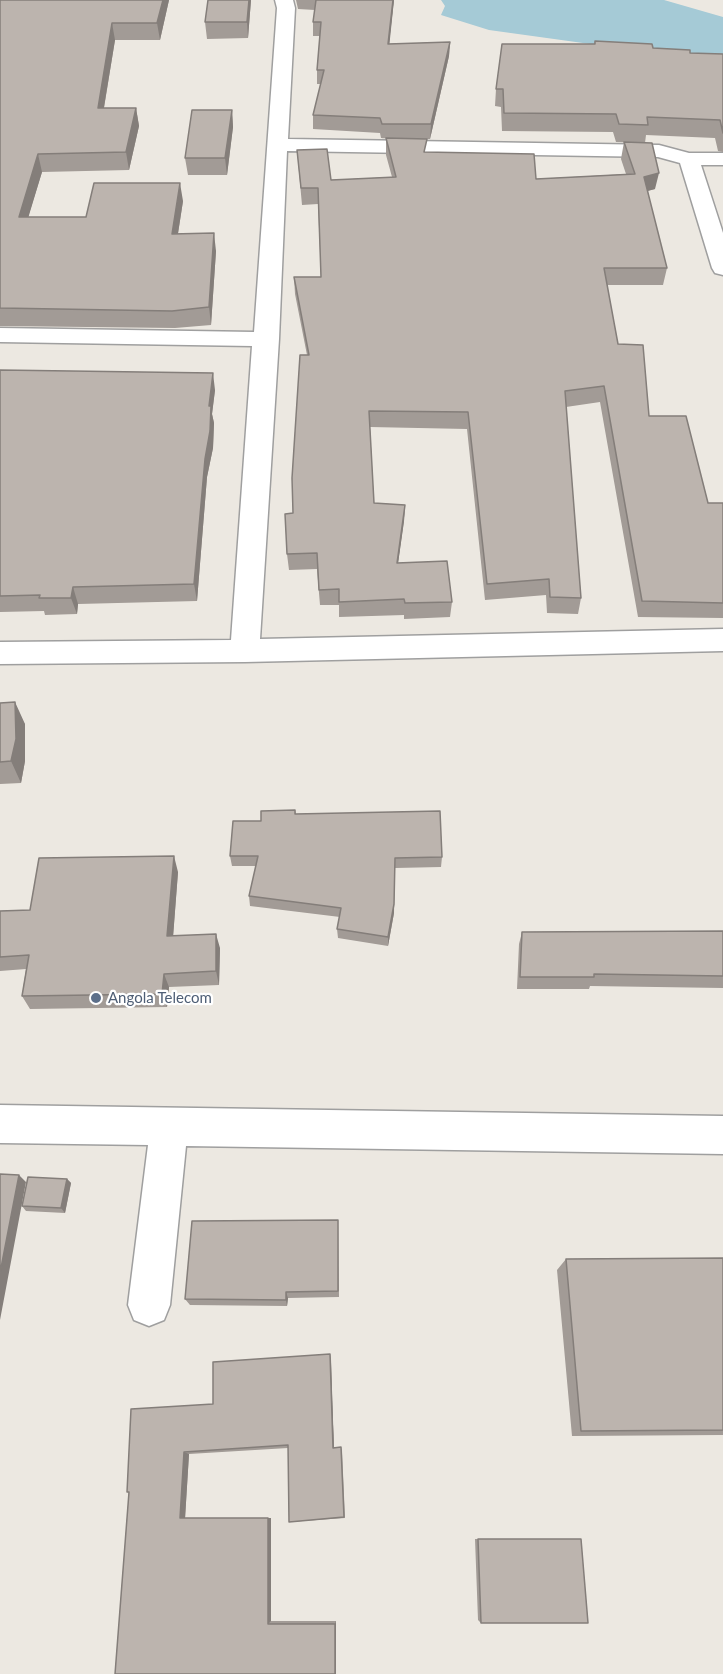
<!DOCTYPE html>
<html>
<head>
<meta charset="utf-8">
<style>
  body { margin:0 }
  canvas { display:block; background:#ece8e1 }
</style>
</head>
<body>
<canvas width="723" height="1674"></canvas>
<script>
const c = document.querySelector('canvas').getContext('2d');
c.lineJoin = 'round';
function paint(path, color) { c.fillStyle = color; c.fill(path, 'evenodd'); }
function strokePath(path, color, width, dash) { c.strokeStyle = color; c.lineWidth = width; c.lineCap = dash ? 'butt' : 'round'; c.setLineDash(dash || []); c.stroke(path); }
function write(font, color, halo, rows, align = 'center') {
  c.font = font + ' Lato,sans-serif'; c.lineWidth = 4.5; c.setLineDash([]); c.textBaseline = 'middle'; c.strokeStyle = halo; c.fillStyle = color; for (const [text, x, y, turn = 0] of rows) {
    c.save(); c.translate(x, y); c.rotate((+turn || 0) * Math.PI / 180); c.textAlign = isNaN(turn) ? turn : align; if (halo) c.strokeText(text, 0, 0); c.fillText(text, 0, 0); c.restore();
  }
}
paint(new Path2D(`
  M441,0H664L723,17V56H677L489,30L441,15L445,6Z`), '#a5cad6');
const minor = new Path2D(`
  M275,0H293L295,8L288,139L659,145L689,153H723V165H701L723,233V275L715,273L712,268L680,163L658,157L287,151L279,339L260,639L723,629V651L245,662L0,664V642L231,640L252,346L0,342V328L254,332L277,8Z
  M0,1105L723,1116V1154L186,1146L170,1305L164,1320L149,1326L134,1320L128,1305L148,1145L0,1143Z`);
strokePath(minor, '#9f9f9f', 3);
paint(minor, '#fff');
paint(new Path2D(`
  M0,0H169L160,40H115L104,108H136L139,126L129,170L42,172L28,217H86L183,201L178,234L216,251L211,325L175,328L0,326Z
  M251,0L248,38L207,39L205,22Z
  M296,0H394L389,44L450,42L449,56L430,139L381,138L380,133L313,129V115L321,84H317V70L320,36H313V22L315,10L298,9Z
  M595,41L690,53L723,54V152L718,151L715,138L646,135L645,143L616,142L613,132L502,131L501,107L495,106L496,89L594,44Z
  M232,110L233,127L227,175H188L185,158Z
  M386,138L427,153L536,179L626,174L621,159L624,142L655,189L647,191L667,268L663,285H607L618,344L649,416L708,503H723V618L638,617L600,402L566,407L581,598L578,614L547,613L546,595L485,600L467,429L370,427L374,503L405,505L404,521L398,563L452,602L450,617L404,619V615L339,617V605H320L317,569L289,570L287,554L293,513L307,355L295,294L294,277H321L318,204L302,205L297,150L331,180L392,177L386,155Z
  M0,370L215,390L212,414L214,423L213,448L207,477L197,601L78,604L77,614L45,615L44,611L0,612Z
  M0,703L25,724V761L21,783L0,784Z
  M295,810L296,814L442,857L441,867L395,868L394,913L388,946L338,938L337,929L340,917L250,906L249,896L256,866H232L230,856L261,821Z
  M178,872L173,936L220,948L219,985L169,987L167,1007L30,1009L22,996L26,969L0,971V911L30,910Z
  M723,931V988L590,986L589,989H517L519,944L522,932Z
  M67,1179L71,1183L65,1213L26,1211L22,1206Z
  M338,1220L339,1297L288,1298L287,1306L190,1305L185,1299Z
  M723,1258V1435L572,1436L557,1270L566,1259Z
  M330,1354L334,1447H341L342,1450L345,1518L289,1522L288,1448L189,1454L185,1518H271V1621H336V1674H115L129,1492H127L213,1404Z
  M475,1539H581L481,1623L478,1620Z`), '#a29b96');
paint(new Path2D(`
  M163,0H169L160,40L157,23Z
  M249,0H251L248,38L247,22Z
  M393,0H394L388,58V44Z
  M112,23L115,40L101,125L98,108Z
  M450,42L449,56L430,139L431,124Z
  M136,108L139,126L129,170L126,152Z
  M232,110L233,127L227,175L225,158Z
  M38,154L42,172L23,235L19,217Z
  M659,173L655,189L640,193L644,177Z
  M180,183L183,201L175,252L172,234Z
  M214,233L216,251L211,325L209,307Z
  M213,373L215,390L212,414L214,423L213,448L207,477L197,601L194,584L209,406Z
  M405,505L404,521L396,578L397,563Z
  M73,587L78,604L77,614L71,598Z
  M15,702L25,724V761L21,783L11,761Z
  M174,856L178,872L172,951L167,936Z
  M394,904V913L388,946V937Z
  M216,934L220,948L219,985L216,971Z
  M164,974L169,987L167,1007L162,994Z
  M19,1175L26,1182L0,1320V1273Z
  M67,1179L71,1183L65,1213L61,1208Z
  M286,1292L288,1298L287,1306L286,1300Z
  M330,1354L331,1359L334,1450L333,1448Z
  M184,1452L189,1454L185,1519L180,1518Z
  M268,1518H271V1621L268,1624Z
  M336,1621V1674H335V1624Z`), '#847e7a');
const building = new Path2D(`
  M0,0H163L157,23H112L98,108H136L126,152L38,154L19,217H86L94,183H180L172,234L214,233L209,307L172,311L0,308Z
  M208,0H249L247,22H205Z
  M316,0H393L388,44L450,42L431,124H382L380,118L313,115L324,70H317L321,22H313Z
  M595,41L652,44L653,48L690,50V53L723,54V133L720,120L647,117L648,125L619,124L616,114L504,113L503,89H496L502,44H595Z
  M192,110H232L225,158H185Z
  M386,138L427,139L424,152L534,154L536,179L635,174L624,142L652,143L659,173L644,177L667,268H604L618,344L643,345L649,416H686L708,503H723V603L642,601L604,386L565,391L581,598L550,597L549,579L487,584L468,412L369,411L374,503L405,505L397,563L447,561L452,602L405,603L404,599L339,602V589L319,590L317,553L287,554L285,514L293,513L292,478L300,355H309L294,277H321L318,188H301L297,150L327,149L331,180L396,177Z
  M0,370L213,373L209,406H211L210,431L205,459L194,584L73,587L71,598H39L40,595L0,596Z
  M15,702L16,739L11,761L0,762V703Z
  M295,810V814L440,811L442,857L395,858L394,904L388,937L337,929L341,908L249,896L258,856H230L233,821H261V811Z
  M174,856L167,936L216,934V971L164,974L162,994L22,996L29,955L0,957V911L30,910L39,858Z
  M723,931V976L594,974V977H520L522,932Z
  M0,1174L19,1175L0,1273Z
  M28,1177L67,1179L61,1208L22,1206Z
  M338,1220V1291L286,1292V1300L185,1299L192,1221Z
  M723,1258V1430L581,1431L566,1259Z
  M330,1354L333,1448L341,1447L344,1517L289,1522L288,1445L184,1452L180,1518H268V1624H335V1674H115L129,1492H127L131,1409L213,1404V1362Z
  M478,1539H581L588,1623H481Z`);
paint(building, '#bcb4ae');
strokePath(building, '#847e7a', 1.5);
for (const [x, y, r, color] of [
  [96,998,6,"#5c6f8a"]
]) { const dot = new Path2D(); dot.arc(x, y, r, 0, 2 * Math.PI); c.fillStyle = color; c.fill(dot); strokePath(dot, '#fff', 2); }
write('15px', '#4e5e75', '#fff', [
  ["Angola Telecom",108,998]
], 'left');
</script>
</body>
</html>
